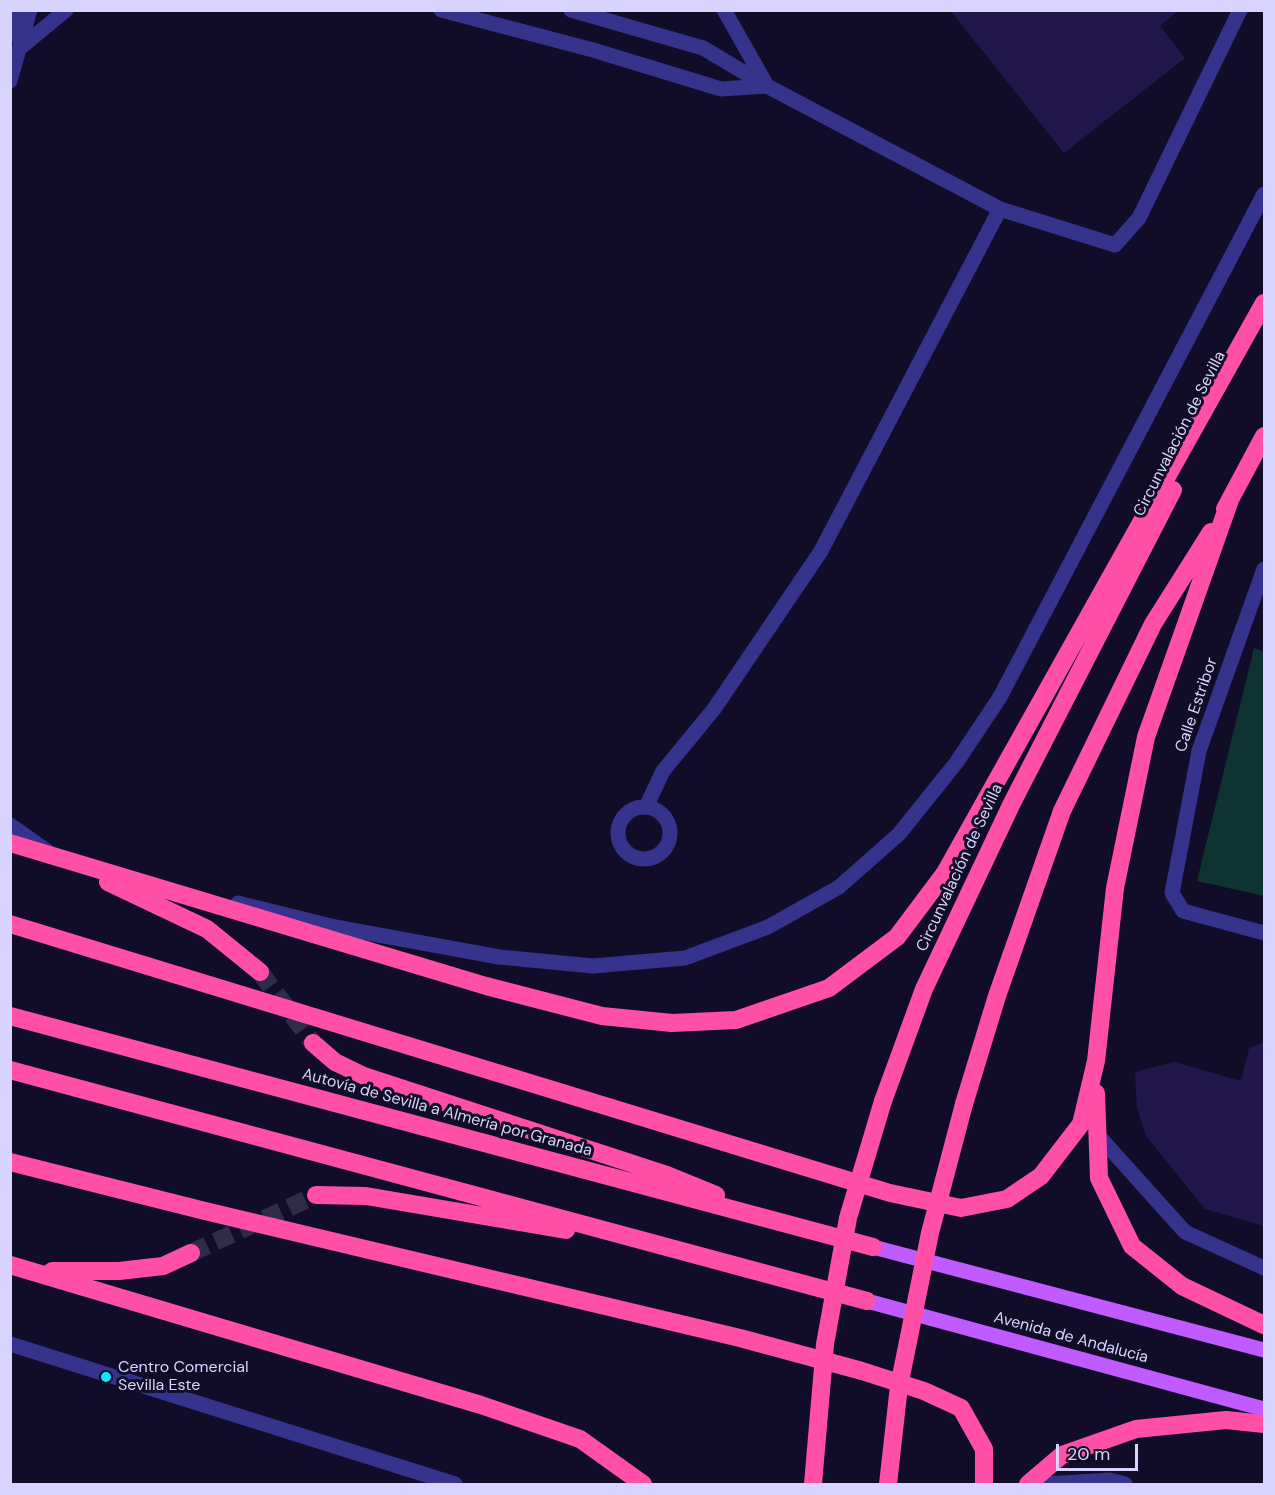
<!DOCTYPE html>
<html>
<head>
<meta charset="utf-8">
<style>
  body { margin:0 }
  #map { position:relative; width:1275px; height:1495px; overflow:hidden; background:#110d28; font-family:"DM Sans",sans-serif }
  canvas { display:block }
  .frame { position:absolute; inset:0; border:12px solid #d8d4ff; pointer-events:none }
  .scale { position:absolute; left:1056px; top:1444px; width:82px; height:27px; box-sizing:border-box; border:3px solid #d8d4ff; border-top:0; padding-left:8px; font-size:18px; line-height:21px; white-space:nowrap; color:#d8d4ff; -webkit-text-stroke:4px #110d28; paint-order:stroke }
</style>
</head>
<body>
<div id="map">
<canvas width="1275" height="1495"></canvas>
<div class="frame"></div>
<div class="scale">20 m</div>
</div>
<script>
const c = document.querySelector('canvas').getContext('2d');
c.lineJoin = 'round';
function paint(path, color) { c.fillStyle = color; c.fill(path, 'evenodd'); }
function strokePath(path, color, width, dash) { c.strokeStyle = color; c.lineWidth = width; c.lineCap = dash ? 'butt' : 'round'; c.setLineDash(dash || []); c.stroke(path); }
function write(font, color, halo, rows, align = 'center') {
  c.font = font + ' "DM Sans",sans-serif'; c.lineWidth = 6; c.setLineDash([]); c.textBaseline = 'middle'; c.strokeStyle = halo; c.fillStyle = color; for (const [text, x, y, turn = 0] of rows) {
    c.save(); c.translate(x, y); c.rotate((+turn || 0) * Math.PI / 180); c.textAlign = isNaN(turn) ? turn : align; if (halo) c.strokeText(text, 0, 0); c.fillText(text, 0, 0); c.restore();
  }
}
paint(new Path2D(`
  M1254,648L1264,652V896L1197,881Z`), '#0f3331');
paint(new Path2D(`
  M950,10H1179L1160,26L1185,58L1064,153Z
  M1264,1042V1226L1205,1209L1146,1136L1137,1108L1135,1072L1174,1062L1241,1081L1249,1048Z`), '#21174b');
strokePath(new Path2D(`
  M260,972L313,1043
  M191,1253L316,1195`), '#2f2b48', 18, [18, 9]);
strokePath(new Path2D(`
  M15,10L19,39
  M441,10L593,50L721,89L767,86
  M571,10L703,48L767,86L1000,209L1115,245L1139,218L1240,10
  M724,10L766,84
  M20,48L66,10
  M10,81L30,10
  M1264,569L1199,751L1172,893L1183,911L1264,933
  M618 833a26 26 0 1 1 52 0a26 26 0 1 1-52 0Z
  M646,807L663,771L714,709L821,551L1000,209
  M10,825L47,851
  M238,903L335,927L499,957L593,966L685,958L768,927L839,887L899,834L956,763L1000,697L1264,194
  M1096,1133L1185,1232L1264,1268
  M10,1344L455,1484
  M1045,1484L1110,1480L1125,1484`), '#35338c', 15);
strokePath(new Path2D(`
  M873,1247L1264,1350
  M867,1301L1264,1409`), '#bf5bff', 15);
strokePath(new Path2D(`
  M1225,509L1264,436
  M10,843L486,986L602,1016L672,1023L736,1020L829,988L897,937L945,873L1264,303
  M108,882L207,929L260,972
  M10,924L890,1193L961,1208L1007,1199L1041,1176L1081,1124L1096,1061L1115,888L1146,737L1230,500
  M10,1016L873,1247
  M313,1043L335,1062L364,1076L667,1175L716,1195
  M10,1070L867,1301
  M1096,1093L1099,1178L1132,1246L1182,1286L1264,1325
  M883,1101L924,989L1012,803L1173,490
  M964,1104L997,996L1062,811L1153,624L1211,532
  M10,1162L205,1211L740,1338L862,1371L924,1391L961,1408L984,1449V1484
  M316,1195L366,1196L566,1230
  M10,1265L481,1405L580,1439L643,1484
  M52,1271H119L163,1266L191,1253
  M1028,1484L1062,1455L1136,1429L1226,1420L1264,1424`), '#ff4fa7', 18);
strokePath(new Path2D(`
  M813,1484L825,1344L848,1218L883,1101
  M888,1484L899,1386L930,1233L964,1104`), '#ff4fa7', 18);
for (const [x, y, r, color] of [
  [106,1377,6,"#00eaff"]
]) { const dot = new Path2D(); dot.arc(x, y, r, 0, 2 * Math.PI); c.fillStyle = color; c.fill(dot); strokePath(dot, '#110d28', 2); }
write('16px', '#d8d4ff', '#110d28', [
  ["Circunvalación de Sevilla",1180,434,-63],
  ["Calle Estribor",1197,705,-71],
  ["Circunvalación de Sevilla",960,868,-65],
  ["Autovía de Sevilla a Almería por Granada",447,1113,15],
  ["Avenida de Andalucía",1071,1338,15]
]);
write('16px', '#d8d4ff', '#110d28', [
  ["Centro Comercial",118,1368],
  ["Sevilla Este",118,1386]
], 'left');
</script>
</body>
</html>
